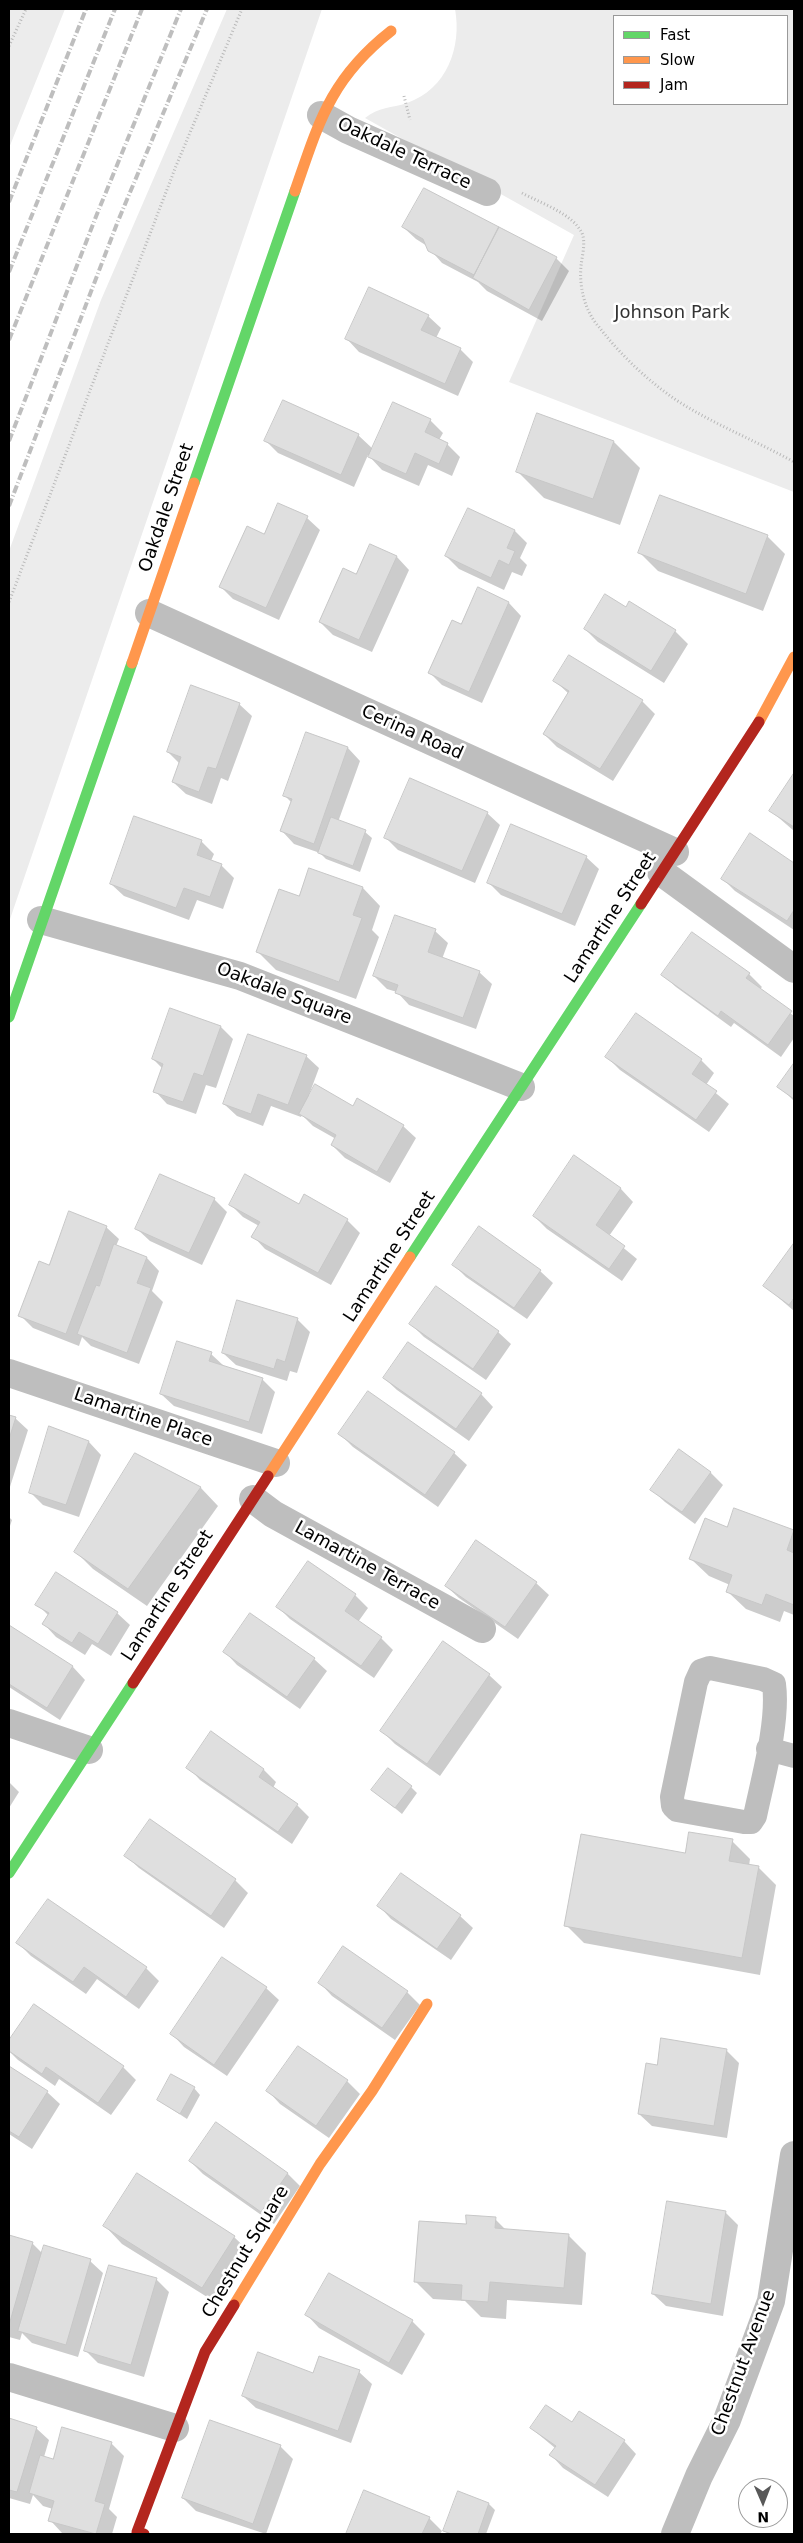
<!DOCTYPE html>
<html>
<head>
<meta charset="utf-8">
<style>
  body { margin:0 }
  #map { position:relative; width:803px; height:2543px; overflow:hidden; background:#fff; font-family:"DejaVu Sans",sans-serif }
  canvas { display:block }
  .frame { position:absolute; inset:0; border:10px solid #000; pointer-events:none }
  .legend { position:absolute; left:613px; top:15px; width:175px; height:90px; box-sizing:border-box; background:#fff; border:1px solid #999; margin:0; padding:6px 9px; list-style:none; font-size:15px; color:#000 }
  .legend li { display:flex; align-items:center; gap:10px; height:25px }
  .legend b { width:25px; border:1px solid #999 }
  .north { position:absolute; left:738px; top:2478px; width:50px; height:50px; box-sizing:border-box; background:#fff; border:1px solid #999; border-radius:50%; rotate:179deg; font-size:14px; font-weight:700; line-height:20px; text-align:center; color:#000 }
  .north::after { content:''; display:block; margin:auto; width:18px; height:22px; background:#595959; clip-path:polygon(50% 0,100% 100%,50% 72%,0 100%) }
</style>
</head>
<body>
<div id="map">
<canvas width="803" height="2543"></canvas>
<div class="frame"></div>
<ul class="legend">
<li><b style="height:6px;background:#63d668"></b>Fast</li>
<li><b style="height:6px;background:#ff974d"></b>Slow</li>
<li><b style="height:6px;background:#b3261e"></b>Jam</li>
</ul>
<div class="north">N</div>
</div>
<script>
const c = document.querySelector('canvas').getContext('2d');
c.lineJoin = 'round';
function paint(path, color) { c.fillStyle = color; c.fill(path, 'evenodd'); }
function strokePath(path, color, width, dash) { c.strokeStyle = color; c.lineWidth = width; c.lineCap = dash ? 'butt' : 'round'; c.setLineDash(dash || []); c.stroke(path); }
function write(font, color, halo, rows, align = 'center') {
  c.font = font + ' "DejaVu Sans",sans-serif'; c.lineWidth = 5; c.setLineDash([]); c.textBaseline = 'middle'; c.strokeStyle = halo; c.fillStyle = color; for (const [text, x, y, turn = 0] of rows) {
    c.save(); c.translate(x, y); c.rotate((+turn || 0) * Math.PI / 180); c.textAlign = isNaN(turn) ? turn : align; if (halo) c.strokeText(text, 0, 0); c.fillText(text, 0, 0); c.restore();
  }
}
paint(new Path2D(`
  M9,9H65L9,148Z
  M227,9H322L9,922V551L101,300Z
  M455,9H794V492L509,382L574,235L365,118C378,107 392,108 407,103C447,89 462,47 455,9ZM614,16H787V104H614Z`), '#ececec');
paint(new Path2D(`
  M425,190L556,258L569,271L542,321L487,291L478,282L442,263L427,246L416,239L403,227Z
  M428,316L441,328L436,338L460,349L473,362L458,396L359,352L347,339Z
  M430,420L443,433L439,440L447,444L460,457L452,476L428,465L419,486L382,470L368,455L354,487L278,453L266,441L358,435L373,449Z
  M614,442L640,468L620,525L544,498L518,472Z
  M468,510L515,531L527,543L520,558L527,565L522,576L512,572L504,590L459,569L446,556Z
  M307,518L320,530L279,620L233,599L220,586L265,536Z
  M767,536L785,554L763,611L658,571L640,553Z
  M370,546L397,557L409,570L372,652L333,635L320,622L357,576Z
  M478,589L509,603L521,616L482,703L442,685L430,673L462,625Z
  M629,603L675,631L688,644L664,683L598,642L585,629L626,608Z
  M555,681L642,701L655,714L613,781L557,747L544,734L569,694Z
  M239,704L252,716L228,781L221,778L212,804L186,794L173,782L180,764L168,752Z
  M307,734L348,748L360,761L338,822L365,832L372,838L360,872L326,859L320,853L294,844L282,831L292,803L284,795Z
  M794,775V831L771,811Z
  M487,813L500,825L475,883L398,850L386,838Z
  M751,835L794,864V930L735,891L722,878Z
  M201,841L214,854L211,861L221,865L234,878L223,909L197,900L189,920L124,896L111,884Z
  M586,857L599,869L575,926L501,895L488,882Z
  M309,869L363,888L380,906L372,930L379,937L356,999L276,970L258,952L299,897Z
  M435,931L448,943L442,959L479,972L492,984L476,1029L409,1005L397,992L387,989L374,976Z
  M749,974L762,987L759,990L794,1016V1038L781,1057L734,1023L731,1027L676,987L663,975Z
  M636,1015L701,1060L714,1073L706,1085L729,1104L709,1132L620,1070L607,1057Z
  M221,1027L233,1039L216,1088L206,1085L196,1114L167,1104L155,1091L163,1069L153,1059Z
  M306,1056L319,1068L309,1095L354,1107L403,1126L416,1138L390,1183L345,1158L332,1145L336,1139L313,1126L302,1115L301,1117L271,1106L263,1126L237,1116L224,1104Z
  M794,1065V1101L779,1086Z
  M575,1157L621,1189L633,1202L609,1236L637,1259L622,1281L547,1229L534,1216Z
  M304,1196L347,1220L360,1233L331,1285L265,1249L253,1236L259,1226L243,1217L230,1204L299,1205Z
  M214,1199L227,1212L202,1265L150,1241L137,1229Z
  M106,1227L119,1239L116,1246L147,1258L159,1271L152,1291L163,1302L139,1364L91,1346L82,1337L79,1346L33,1328L20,1315L50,1266Z
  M794,1245V1311L765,1286Z
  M454,1265L540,1271L553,1283L527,1319L466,1277Z
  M297,1319L310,1332L297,1373L290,1371L287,1381L236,1365L223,1353Z
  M411,1324L498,1332L511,1344L486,1380L424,1337Z
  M211,1354L224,1366L262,1379L275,1392L262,1434L174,1406L161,1394Z
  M384,1378L481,1394L493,1407L469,1441L397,1390Z
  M9,1416L15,1418L28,1430L9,1490Z
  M50,1427L89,1442L101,1455L79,1517L43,1505L30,1492Z
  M340,1434L454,1453L467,1465L438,1507L353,1447Z
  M680,1451L711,1473L723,1485L695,1524L665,1502L652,1490Z
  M135,1455L201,1488L218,1506L147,1606L93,1569L75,1551Z
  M9,1517L12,1520L9,1529Z
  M727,1529L794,1532V1615L784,1611L780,1622L746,1609L728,1592L730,1585L709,1576L691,1559Z
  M308,1563L355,1595L368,1608L358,1622L381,1638L393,1650L374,1678L290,1619L278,1607Z
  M536,1583L549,1595L518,1639L459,1598L446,1586Z
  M37,1604L117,1613L130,1625L111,1656L92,1644L85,1655L56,1637L44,1624L49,1616Z
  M9,1627L73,1667L85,1680L60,1720L9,1687Z
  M225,1652L314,1659L327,1671L300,1709L237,1665Z
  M489,1675L502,1687L440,1776L395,1744L382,1731Z
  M211,1733L264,1770L276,1782L273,1788L297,1805L309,1817L292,1844L200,1780L188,1767Z
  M9,1782L19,1792L9,1808Z
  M411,1787L417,1793L402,1814L373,1790Z
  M150,1821L235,1880L248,1893L224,1928L139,1868L126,1856Z
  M732,1841L750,1859L749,1866L758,1867L776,1885L760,1975L584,1943L566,1925Z
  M48,1900L146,1968L159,1981L139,2009L97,1979L86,1994L31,1956L18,1943Z
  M379,1906L460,1916L473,1928L451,1960L391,1919Z
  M344,1948L407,1992L420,2005L395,2040L332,1996L320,1983Z
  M266,1988L279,2000L227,2076L184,2047L172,2034Z
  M35,2005L123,2067L136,2080L111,2115L59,2079L55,2086L18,2060L9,2051V2043Z
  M298,2047L347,2081L360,2094L329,2138L280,2104L268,2091Z
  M726,2050L739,2063L727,2138L652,2126L639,2114L658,2066Z
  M9,2068L47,2092L60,2104L32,2149L9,2134Z
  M194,2088L200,2095L187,2119L158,2100Z
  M190,2161L287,2173L300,2186L274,2224L203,2174Z
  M725,2212L738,2225L723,2316L666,2306L653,2294Z
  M495,2219L507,2231L568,2235L586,2253L582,2305L507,2300L506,2319L481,2317L465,2301L433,2299L415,2281L467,2226Z
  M105,2226L234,2237L252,2254L220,2305L122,2244Z
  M9,2236L32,2243L43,2254L90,2261L103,2273L78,2357L32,2343L22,2333L20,2340L9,2337Z
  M156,2279L169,2292L144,2377L98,2363L85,2350Z
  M307,2315L412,2321L425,2334L402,2375L319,2328Z
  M359,2372L372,2384L351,2443L256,2408L243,2396L314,2374Z
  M9,2419L36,2428L49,2440L44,2457L54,2460L111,2443L124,2456L109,2509L117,2517L112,2534L62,2533L50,2520L53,2509L43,2506L33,2495L30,2504L9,2498Z
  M572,2424L624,2441L636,2454L608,2497L563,2468L551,2455L555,2448L531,2428Z
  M280,2446L293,2459L266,2534L196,2511L183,2498Z
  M365,2492L429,2518L442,2531L440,2534H347Z
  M489,2504L495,2510L486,2534H448L444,2530Z`), '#0003');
const building = new Path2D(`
  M424,188L499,227L474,275L428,251L423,239L402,227Z
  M499,227L557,257L529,310L473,278Z
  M369,287L429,315L421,330L461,348L445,384L345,339Z
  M283,400L359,434L341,475L264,441Z
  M393,402L431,419L425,432L448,443L439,464L415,453L406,474L368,457Z
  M537,413L614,441L593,499L516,472Z
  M660,495L768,535L746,594L638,553Z
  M278,503L308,516L266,608L219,587L247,526L264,534Z
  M468,508L515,530L507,548L515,551L509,565L499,560L491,578L445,556Z
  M370,544L397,556L359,640L319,622L343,568L356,574Z
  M478,587L509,602L469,692L428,673L452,620L461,624Z
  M605,594L626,607L629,601L676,630L651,671L584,629Z
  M569,655L643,700L600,769L543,734L569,691L553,681Z
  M191,685L240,703L216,769L208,767L199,792L172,782L181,757L167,752Z
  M306,732L348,747L314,844L280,831L292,799L283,796Z
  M794,773V827L769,811Z
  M410,778L488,812L462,871L384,838Z
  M134,816L202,840L197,855L222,864L210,897L184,888L176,908L110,884Z
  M331,817L366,830L353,866L318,853Z
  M511,824L587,856L562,914L487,883Z
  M750,833L794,863V910L787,921L721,879Z
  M309,868L363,887L353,915L362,918L339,982L256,952L279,889L299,896Z
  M395,915L436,929L428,952L480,971L463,1018L395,993L398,985L373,976Z
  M692,932L750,973L746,978L792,1011L768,1045L721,1011L718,1016L661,975Z
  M170,1008L221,1026L203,1076L194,1073L183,1102L153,1092L163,1064L152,1059Z
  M636,1013L702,1059L692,1074L717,1091L696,1120L605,1057Z
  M248,1034L307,1055L288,1105L258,1094L251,1114L223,1104Z
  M794,1063V1099L777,1087Z
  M315,1084L353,1106L357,1098L404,1125L377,1172L331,1145L336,1135L299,1114Z
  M574,1155L621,1188L596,1225L625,1246L609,1269L533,1216Z
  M160,1174L215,1198L189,1253L135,1229Z
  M245,1174L299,1204L304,1194L348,1219L318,1273L251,1237L260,1222L229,1205Z
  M69,1211L107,1226L66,1334L18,1316L39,1261L49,1265Z
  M479,1226L541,1270L514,1308L452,1265Z
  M794,1243V1298L789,1305L763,1286Z
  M114,1244L147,1257L137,1283L151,1288L127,1353L77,1334L96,1285L99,1286Z
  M436,1286L499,1331L473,1369L409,1324Z
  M237,1300L298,1318L285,1362L277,1359L274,1369L222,1353Z
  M177,1341L212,1352L209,1361L263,1378L249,1422L160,1394Z
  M408,1342L482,1393L456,1429L383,1378Z
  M368,1391L455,1452L425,1495L338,1434Z
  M9,1415L16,1417L9,1439Z
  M49,1426L89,1441L66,1505L29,1493Z
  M679,1449L711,1472L682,1512L650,1490Z
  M135,1453L201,1487L128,1589L74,1552Z
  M734,1508L794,1530L787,1550L794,1553V1605L766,1594L762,1605L726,1592L732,1575L689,1559L705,1518L727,1527Z
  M476,1540L537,1582L505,1627L445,1586Z
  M308,1561L356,1594L345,1611L382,1637L361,1666L276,1607Z
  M56,1572L118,1612L98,1644L79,1632L72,1643L42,1624L49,1613L35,1605Z
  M250,1613L315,1658L287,1697L223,1652Z
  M9,1625L73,1666L47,1708L9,1684Z
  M443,1641L490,1674L427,1764L380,1731Z
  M211,1731L264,1769L259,1777L298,1804L278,1832L186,1768Z
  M388,1768L412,1786L395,1808L371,1790Z
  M150,1819L236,1879L211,1916L124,1856Z
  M689,1832L733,1839L729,1861L759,1866L742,1958L564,1926L581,1834L685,1853Z
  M401,1873L461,1915L437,1949L377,1906Z
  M48,1899L147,1967L126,1997L84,1967L73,1982L16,1943Z
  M343,1946L408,1991L382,2028L318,1983Z
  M222,1957L267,1987L214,2065L170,2034Z
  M34,2004L124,2066L98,2103L46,2067L42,2074L9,2051V2040Z
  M661,2038L727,2049L714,2126L638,2114L646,2063L657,2065Z
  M298,2046L348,2080L316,2126L266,2091Z
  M9,2066L48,2091L19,2137L9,2131Z
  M171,2074L195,2087L180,2114L157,2100Z
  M216,2122L288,2173L261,2212L189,2161Z
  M137,2173L235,2236L202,2288L103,2226Z
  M667,2201L726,2211L711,2304L652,2294Z
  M466,2215L496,2217L495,2228L569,2234L564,2288L490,2282L488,2302L461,2300L462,2285L414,2282L419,2221L466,2224Z
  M9,2235L33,2242L9,2325Z
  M44,2245L91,2259L66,2345L18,2331Z
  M109,2265L157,2278L131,2365L84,2351Z
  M329,2273L413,2320L389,2363L305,2315Z
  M258,2352L313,2373L319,2356L360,2370L338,2431L242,2396Z
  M546,2405L572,2422L579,2411L625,2440L595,2485L549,2455L556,2446L530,2428Z
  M9,2418L37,2427L17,2492L9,2490Z
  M210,2420L281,2445L253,2524L182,2498Z
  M62,2427L112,2442L95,2501L105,2504L96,2534L48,2521L54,2501L29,2493L40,2455L53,2459Z
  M364,2490L430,2517L422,2534H346Z
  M458,2491L489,2503L478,2534H452L443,2531Z`);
paint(building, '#dfdfdf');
strokePath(building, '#c7c7c7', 1);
strokePath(new Path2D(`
  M9,46L26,9
  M404,96L410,120
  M522,193C540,203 572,213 582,233C586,243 582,256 581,266C579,288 585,311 599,327C623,358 655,388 689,408C723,428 760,443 794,462
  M9,602L176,166L242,9`), '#b9b9b9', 3, [1, 2.5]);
strokePath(new Path2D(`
  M710,1668L763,1679L774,1684C779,1722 763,1778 755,1816L751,1822H744L677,1810L673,1806L672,1797L696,1682L701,1671Z
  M768,1749L794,1756`), '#bebebe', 24);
strokePath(new Path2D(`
  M321,115L348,130L487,192
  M149,613L675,852
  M661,872L794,969
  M41,920L240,976L521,1087
  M9,1373L276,1463
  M253,1499L273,1514L482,1629
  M9,1723L89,1750
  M9,2377L175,2428
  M675,2534L699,2476L727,2420L771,2301L794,2155`), '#bebebe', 28);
strokePath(new Path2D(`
  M194,483L295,191
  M9,1017L132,663
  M410,1257L641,904
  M9,1873L133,1683`), '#63d668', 11);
strokePath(new Path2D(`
  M295,191C319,122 330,79 391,31
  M132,663L194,483
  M759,722L794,657
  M268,1476L410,1257
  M234,2305L320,2164L372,2091L427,2004`), '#ff974d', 11);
strokePath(new Path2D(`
  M641,904L759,722
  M133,1683L268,1476
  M144,2534L137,2532L205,2352L234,2305`), '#b3261e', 11);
strokePath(new Path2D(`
  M9,202L86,9
  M9,272L115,9
  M9,340L142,9
  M9,441L97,214L181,9
  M9,506L118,221L207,9`), '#bebebe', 4, [8, 2.5, 1, 2.5]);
write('18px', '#000', '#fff', [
  ["Oakdale Terrace",404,154,25],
  ["Oakdale Street",167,508,-71],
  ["Cerina Road",412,733,24],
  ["Lamartine Street",611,918,-57],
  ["Oakdale Square",284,994,21],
  ["Lamartine Street",390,1257,-57],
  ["Lamartine Place",143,1418,19],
  ["Lamartine Terrace",367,1566,29],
  ["Lamartine Street",168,1596,-57],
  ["Chestnut Square",246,2252,-59],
  ["Chestnut Avenue",744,2363,-70]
]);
write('18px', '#333', '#fff', [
  ["Johnson Park",672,313]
]);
</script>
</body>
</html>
